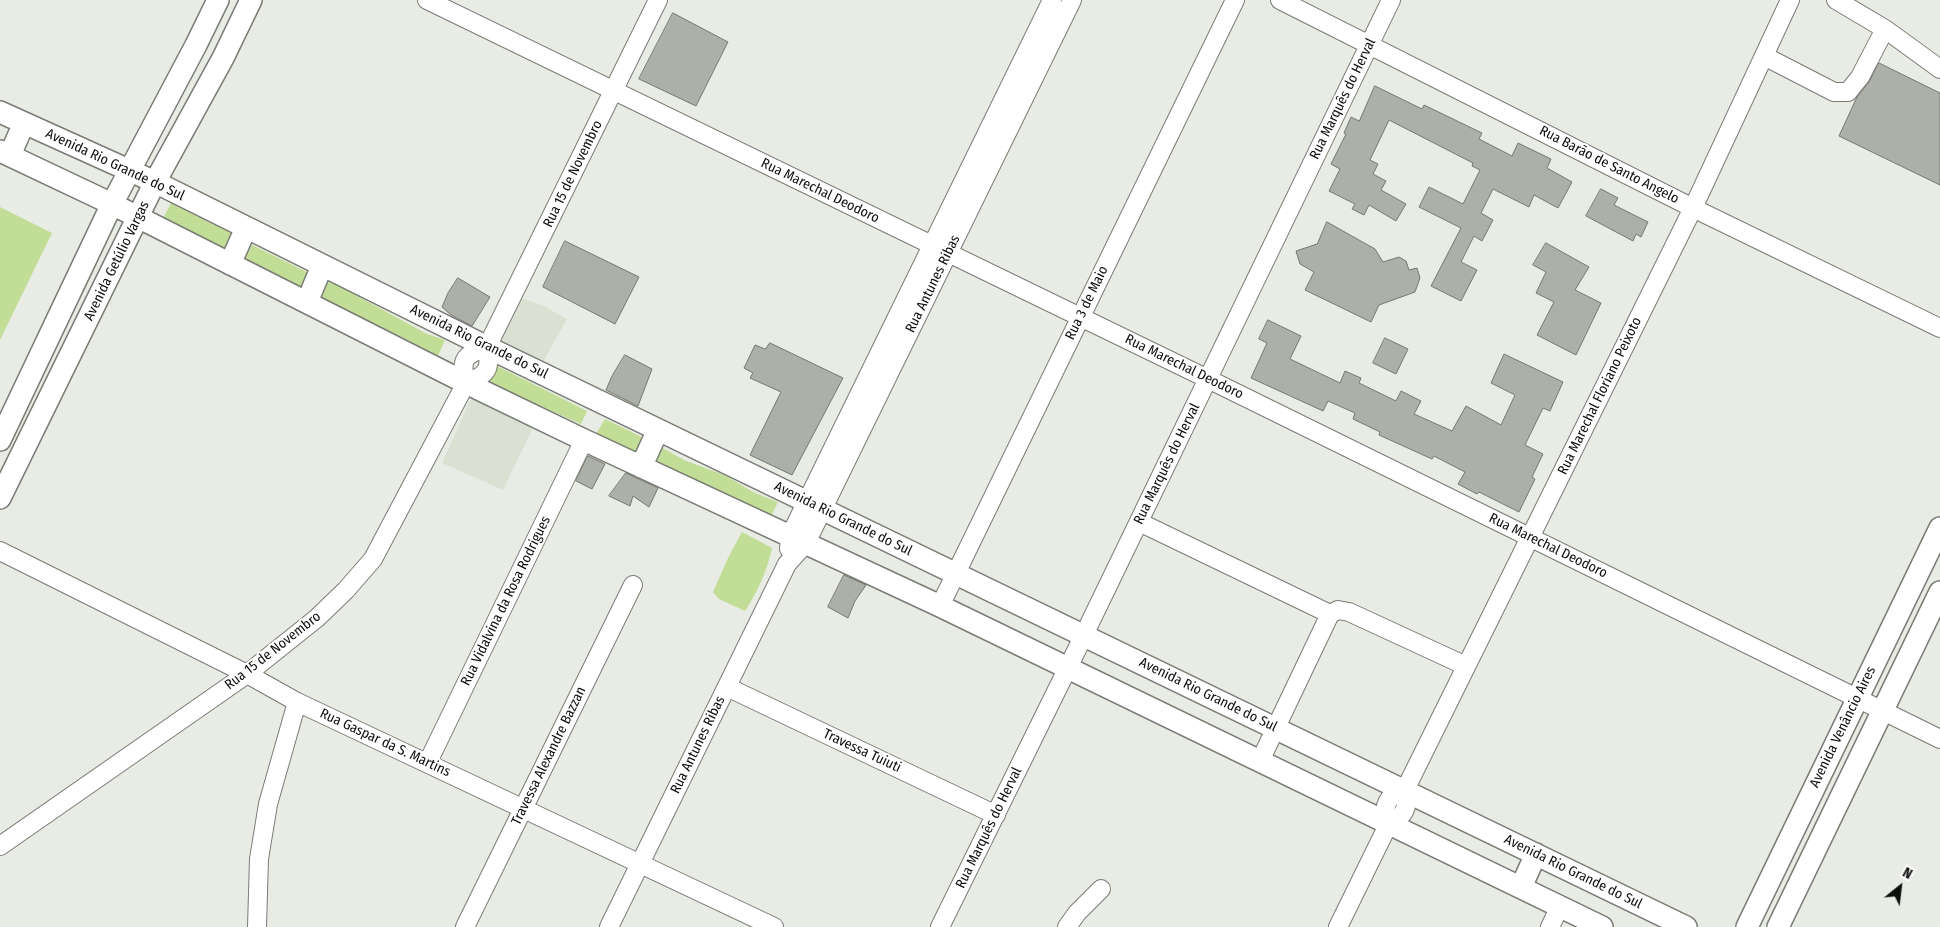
<!DOCTYPE html>
<html>
<head>
<meta charset="utf-8">
<style>
  body { margin:0 }
  #map { position:relative; width:1940px; height:927px; overflow:hidden; background:#e9ece4; font-family:"Fira Sans Condensed",sans-serif }
  canvas { display:block }
  .north { position:absolute; left:1875px; top:862px; width:50px; height:50px; -webkit-text-stroke:4px #fff; paint-order:stroke; rotate:29deg; font-size:14px; font-weight:700; line-height:20px; text-align:center; color:#0d0f0c }
  .north::after { content:''; display:block; margin:auto; width:18px; height:22px; background:#0d0f0c; clip-path:polygon(50% 0,100% 100%,50% 72%,0 100%) }
</style>
</head>
<body>
<div id="map">
<canvas width="1940" height="927"></canvas>
<div class="north">N</div>
</div>
<script>
const c = document.querySelector('canvas').getContext('2d');
c.lineJoin = 'round';
function paint(path, color) { c.fillStyle = color; c.fill(path, 'evenodd'); }
function strokePath(path, color, width, dash) { c.strokeStyle = color; c.lineWidth = width; c.lineCap = dash ? 'butt' : 'round'; c.setLineDash(dash || []); c.stroke(path); }
function write(font, color, halo, rows, align = 'center') {
  c.font = font + ' "Fira Sans Condensed",sans-serif'; c.lineWidth = 4; c.setLineDash([]); c.textBaseline = 'middle'; c.strokeStyle = halo; c.fillStyle = color; for (const [text, x, y, turn = 0] of rows) {
    c.save(); c.translate(x, y); c.rotate((+turn || 0) * Math.PI / 180); c.textAlign = isNaN(turn) ? turn : align; if (halo) c.strokeText(text, 0, 0); c.fillText(text, 0, 0); c.restore();
  }
}
paint(new Path2D(`
  M521,298L542,305L567,319L543,362L500,340Z
  M472,396L534,426L503,490L442,463Z`), '#dbe1d2');
paint(new Path2D(`
  M171,203C192,213 212,225 234,233L228,251L163,218Z
  M0,207L52,233L0,340Z
  M252,245L311,274L303,291L245,258Z
  M325,281L337,285L427,334L445,340L438,356L426,357L410,341L318,297Z
  M497,366L587,411L581,424L489,383Z
  M605,419L650,441L642,457L622,445L596,434Z
  M652,442L684,460L724,475L755,493L778,502L771,516L649,459Z
  M742,532L772,548C767,571 758,591 745,611L719,599L713,592L728,558Z`), '#c2dd96');
const building = new Path2D(`
  M673,13L728,42L696,106L639,79Z
  M1879,63L1940,93V185L1839,136L1857,97L1869,82Z
  M1375,86L1422,109L1424,105L1482,133L1479,139L1512,156L1518,143L1551,159L1547,168L1572,182L1558,208L1534,195L1529,207L1493,189L1481,213L1493,220L1482,241L1474,236L1461,262L1477,270L1461,301L1431,286L1461,228L1419,207L1429,187L1463,204L1480,170L1472,166L1473,163L1389,120L1370,160L1378,164L1373,174L1386,181L1381,190L1406,204L1396,221L1369,205L1364,215L1352,209L1355,204L1329,191L1340,169L1331,164L1346,134L1344,133L1351,117L1359,121Z
  M1601,189L1618,198L1614,205L1648,222L1641,237L1636,234L1633,241L1586,216Z
  M1327,222L1375,249L1383,262L1399,257L1406,261L1409,270L1417,268L1420,278L1415,292L1379,305L1371,322L1305,290L1314,272L1300,264L1296,251L1317,244Z
  M565,241L639,277L615,324L543,287Z
  M1546,243L1589,267L1575,290L1601,303L1576,355L1537,335L1554,302L1536,293L1546,272L1533,265Z
  M458,278L490,297L472,326L451,315L442,307L448,293Z
  M1268,320L1301,336L1290,359L1340,383L1345,371L1361,378L1359,383L1396,401L1401,391L1421,401L1414,414L1452,431L1466,406L1501,425L1515,395L1491,383L1504,354L1563,382L1550,411L1543,408L1525,445L1543,454L1532,477L1535,479L1519,512L1479,492L1477,494L1458,484L1465,472L1434,456L1432,459L1379,435L1380,432L1353,419L1355,413L1328,401L1323,411L1251,378L1267,343L1259,339Z
  M1385,338L1408,349L1396,374L1373,363Z
  M770,343L843,378L792,475L750,455L781,392L750,378L753,373L744,368L755,345L765,349Z
  M625,355L652,369L638,406L606,390L612,376Z
  M588,456L605,464L592,489L576,481Z
  M626,473L658,488L649,507L633,496L630,506L609,496Z
  M844,575L866,585L855,601L848,618L828,607Z`);
paint(building, '#adb0a9');
strokePath(building, '#757871', 1);
const minor = new Path2D(`
  M427,0L1208,379L1940,739
  M1280,0L1693,208L1940,328
  M1836,0L1885,29L1940,69
  M1764,56L1834,92H1848L1860,77L1885,29
  M466,383C460,359 464,355 487,347
  M1139,522L1330,614
  M789,549L790,536L1052,0
  M0,551L247,674L297,702L774,927
  M940,606L1235,0
  M727,687L996,815
  M1260,761L1330,614L1338,610L1349,612L1466,666
  M428,762L584,440
  M1389,823C1381,807 1387,795 1405,790
  M0,846L247,674L317,618L346,590L373,559L466,383C488,375 491,369 487,347L658,0
  M257,927L259,859L268,804L297,702
  M465,927L633,585
  M609,927L787,564L806,543L1072,0
  M940,927L1084,635L1391,0
  M1067,927L1077,913L1101,889
  M1338,927L1389,823C1405,817 1409,806 1405,790L1693,208L1790,0
  M1550,927L1560,906`);
const major = new Path2D(`
  M0,112L155,182L487,347L1686,927
  M0,151L112,204L466,383L584,440L940,606L1602,927
  M10,155L24,123
  M230,264L246,228
  M307,302L322,266
  M0,440L112,204L196,45L218,0
  M641,467L658,430
  M0,498L155,182L223,58L251,0
  M1521,887L1536,854
  M1747,927L1940,528
  M1778,927L1940,592`);
strokePath(minor, '#797c75', 20);
strokePath(major, '#797c75', 24);
strokePath(minor, '#fff', 18);
strokePath(major, '#fff', 21);
write('14px', '#0d0f0c', '#fff', [
  ["Rua Marquês do Herval",1343,99,-64],
  ["Avenida Rio Grande do Sul",115,165,25],
  ["Rua Barão de Santo Angelo",1609,165,27],
  ["Rua 15 de Novembro",573,174,-64],
  ["Rua Marechal Deodoro",820,191,26],
  ["Avenida Getúlio Vargas",117,261,-64],
  ["Rua Antunes Ribas",933,284,-64],
  ["Rua 3 de Maio",1087,303,-64],
  ["Avenida Rio Grande do Sul",479,342,26],
  ["Rua Marechal Deodoro",1184,367,26],
  ["Rua Marechal Floriano Peixoto",1600,396,-64],
  ["Rua Marquês do Herval",1167,464,-64],
  ["Avenida Rio Grande do Sul",843,519,26],
  ["Rua Marechal Deodoro",1548,546,26],
  ["Rua Vidalvina da Rosa Rodrigues",506,601,-64],
  ["Rua 15 de Novembro",273,651,-38],
  ["Avenida Rio Grande do Sul",1208,695,26],
  ["Avenida Venâncio Aires",1843,727,-64],
  ["Rua Gaspar da S. Martins",385,743,25],
  ["Rua Antunes Ribas",698,745,-64],
  ["Travessa Tuiuti",862,751,25],
  ["Travessa Alexandre Bazzan",549,756,-64],
  ["Rua Marquês do Herval",989,828,-64],
  ["Avenida Rio Grande do Sul",1573,872,26]
]);
</script>
</body>
</html>
